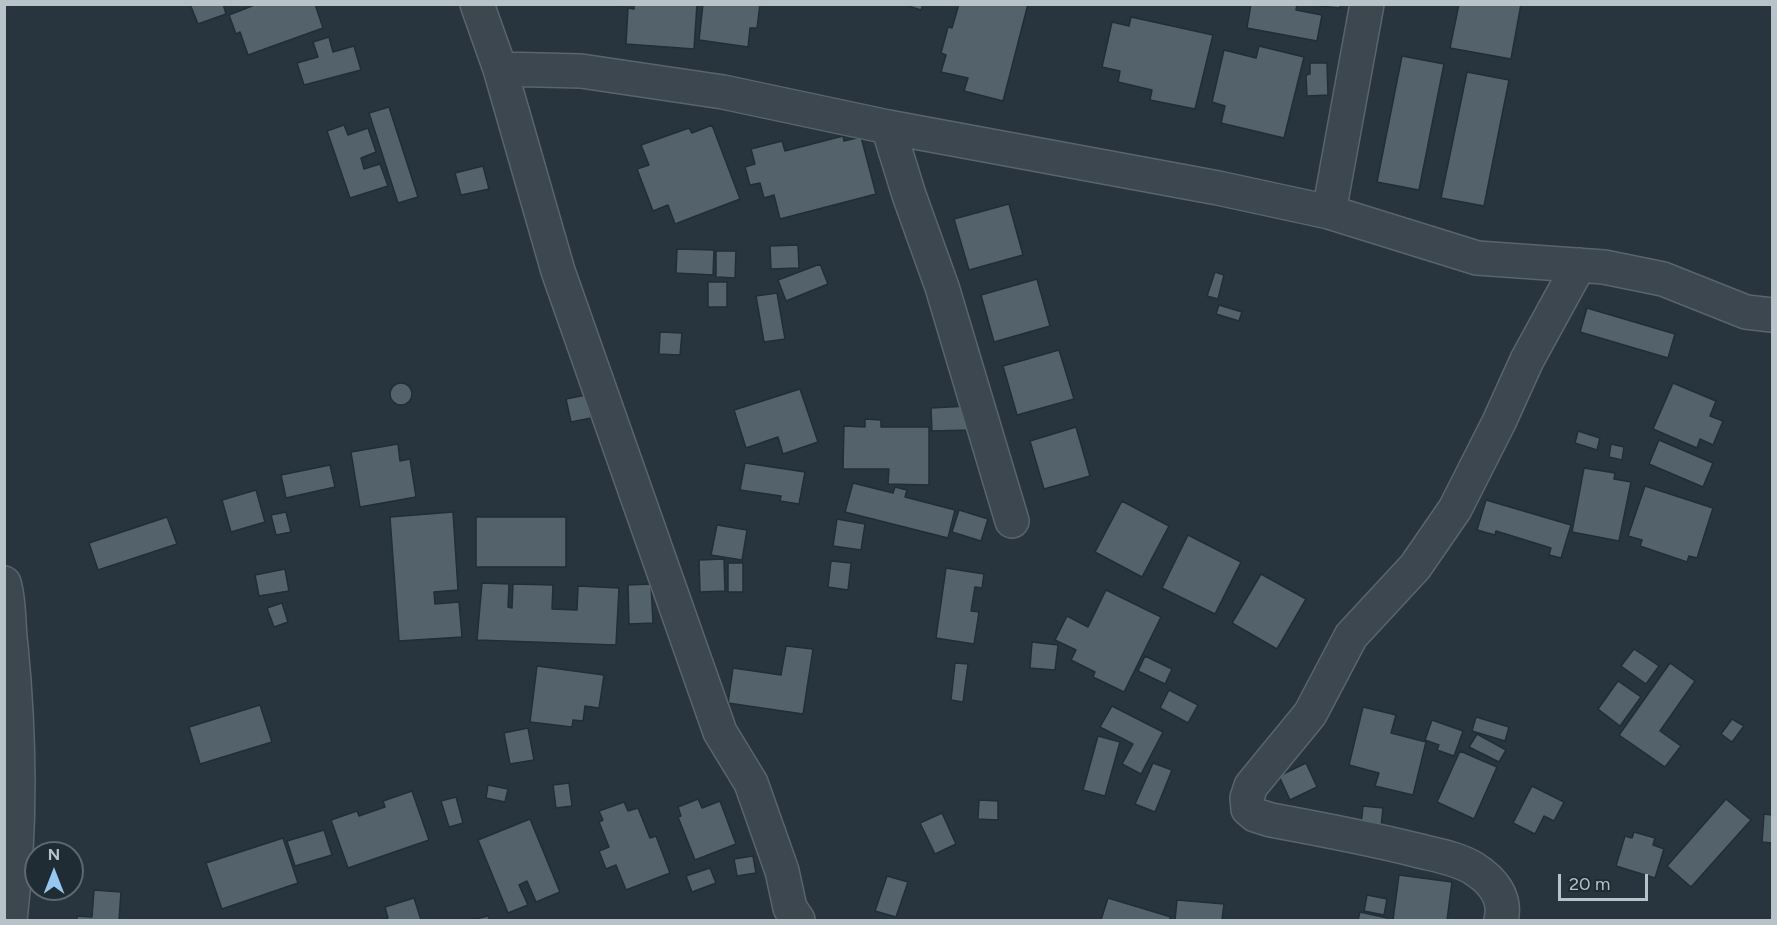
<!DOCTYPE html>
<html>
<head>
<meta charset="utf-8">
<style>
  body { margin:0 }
  #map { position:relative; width:1777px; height:925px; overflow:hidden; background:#28353f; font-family:Figtree,sans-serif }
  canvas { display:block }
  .frame { position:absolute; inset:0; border:6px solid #b8c2c9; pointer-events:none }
  .north { position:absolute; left:24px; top:841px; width:60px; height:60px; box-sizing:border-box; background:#202c34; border:2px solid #5d6870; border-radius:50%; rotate:0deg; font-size:16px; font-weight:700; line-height:24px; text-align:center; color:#b8c2c9 }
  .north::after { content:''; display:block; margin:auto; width:21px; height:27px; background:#96c7f0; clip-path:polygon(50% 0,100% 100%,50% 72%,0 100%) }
  .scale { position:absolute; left:1558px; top:874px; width:90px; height:27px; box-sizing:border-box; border:3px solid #b8c2c9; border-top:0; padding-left:8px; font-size:18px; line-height:21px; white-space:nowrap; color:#b8c2c9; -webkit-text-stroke:4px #202c34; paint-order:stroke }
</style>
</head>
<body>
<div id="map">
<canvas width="1777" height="925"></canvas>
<div class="frame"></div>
<div class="north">N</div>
<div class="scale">20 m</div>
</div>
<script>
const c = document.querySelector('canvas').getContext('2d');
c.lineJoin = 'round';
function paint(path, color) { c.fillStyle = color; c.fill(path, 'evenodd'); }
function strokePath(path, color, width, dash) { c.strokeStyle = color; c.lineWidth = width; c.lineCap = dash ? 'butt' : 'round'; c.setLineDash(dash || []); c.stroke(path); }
const building = new Path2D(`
  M190,4H223L226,14L198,24Z
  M257,4H315L323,28L248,55L240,32L236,34L229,15Z
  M568,4H624V6Z
  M634,4H697L694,49L626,44L628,8L634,9Z
  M703,4H760L757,28H750L748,47L699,40Z
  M902,4H923L921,10Z
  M959,4H1028L1003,101L964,91L968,78L941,72L946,55L941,53L948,27L952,28Z
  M1251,4H1297L1296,10L1322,15L1317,41L1247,28Z
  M1319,4H1340V8L1319,6Z
  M1459,4H1521L1511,59L1450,48Z
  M1131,17L1213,35L1195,109L1150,100L1152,90L1118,82L1120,71L1102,67L1112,22L1129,26Z
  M329,37L333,52L354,46L361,70L304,85L297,63L318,57L313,42Z
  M1259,46L1304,57L1284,138L1221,123L1225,106L1212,102L1224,50L1256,58Z
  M1402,56L1444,64L1419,190L1377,182Z
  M1310,63H1327L1328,95L1307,96L1306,75L1310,74Z
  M1467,72L1509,80L1484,206L1441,198Z
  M389,107L418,197L398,203L369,113Z
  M344,125L348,135L368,128L376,152L361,158L364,169L380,164L388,186L350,198L327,131Z
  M712,125L740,199L675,224L668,205L653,211L637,169L649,165L641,145L689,128L692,133Z
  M843,136L844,141L861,137L876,194L780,219L774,195L764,198L760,183L750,185L745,167L755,164L751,149L782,141L785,151Z
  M483,166L489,189L461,195L455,173Z
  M1009,204L1023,255L969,270L954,219Z
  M798,245L799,268L771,269L770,246Z
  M677,249L714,250L713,275L676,273Z
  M716,251H736L735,278L716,277Z
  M820,264L828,284L786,301L778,280Z
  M1215,272L1224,275L1218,299L1207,296Z
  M1037,279L1050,326L994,342L981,295Z
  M708,282H727V307H708Z
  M777,293L785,339L764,342L756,296Z
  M1219,305L1242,312L1239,321L1216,314Z
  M1587,308L1675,334L1668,358L1580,332Z
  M660,332L682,333L680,355L659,354Z
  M1059,350L1074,399L1017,415L1003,366Z
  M1673,383L1716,401L1710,416L1723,421L1713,445L1700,439L1697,448L1653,429Z
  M390 394a11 11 0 1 1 22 0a11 11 0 1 1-22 0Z
  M800,389L818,442L783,454L778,437L746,448L734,410Z
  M586,395L591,418L571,422L566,399Z
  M968,406L969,430L932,431L931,408Z
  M865,419L881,420V427H929V485L888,484L889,469H843L844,426L865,427Z
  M1076,427L1090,476L1044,489L1030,441Z
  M1578,431L1600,438L1597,450L1575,443Z
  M1659,440L1713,463L1703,487L1649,464Z
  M398,444L400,461L410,459L416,497L360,507L351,452Z
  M1611,444L1624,447L1622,460L1609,457Z
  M745,463L805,472L799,504L780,501L781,496L740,490Z
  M330,465L335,487L286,498L281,475Z
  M1584,468L1615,473L1614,479L1631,482L1619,541L1572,532Z
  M853,483L893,493L895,487L907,490L905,497L955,510L948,538L845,512Z
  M1645,486L1713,508L1697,558L1689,556L1687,562L1640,546L1642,540L1628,536Z
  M256,490L265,522L231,532L222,500Z
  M1486,500L1571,525L1561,558L1549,555L1551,548L1496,531L1495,535L1477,530Z
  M1122,501L1169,526L1142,577L1095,552Z
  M959,510L988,519L981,541L952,532Z
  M286,512L291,532L276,535L271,515Z
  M453,512L458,590L434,592L435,604L459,602L462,637L399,641L390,517Z
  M167,517L177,544L98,570L89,543Z
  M476,517H566V567H476Z
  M837,519L865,524L861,550L833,546Z
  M717,525L747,530L742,560L711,555Z
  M1188,535L1241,562L1215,614L1162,588Z
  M724,559L725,591L700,592L699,560Z
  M831,561L851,563L848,590L828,587Z
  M728,563H743V592H728Z
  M946,568L984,574L982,588L975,587L971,611L979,612L974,644L936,638Z
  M285,569L289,591L259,596L255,575Z
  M1261,574L1306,599L1277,649L1232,623Z
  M482,583L509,584L508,607L512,608L513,584L553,585L552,609L577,610L578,586L619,588L616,645L477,640Z
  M651,584L653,623L629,624L628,585Z
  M1106,590L1161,617L1124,692L1093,677L1095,672L1071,660L1076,650L1055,640L1067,616L1088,627Z
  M282,603L288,622L274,627L267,608Z
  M1032,642L1058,645L1055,670L1030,668Z
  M786,646L813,649L803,714L728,703L733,668L781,675Z
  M1634,649L1659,666L1646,684L1621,666Z
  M1145,656L1172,669L1165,684L1138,671Z
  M955,663L968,664L963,702L951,700Z
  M1670,663L1695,681L1660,731L1681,746L1665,767L1619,735Z
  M537,666L604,675L599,708L585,706L583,721L573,720L572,727L530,722Z
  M1618,681L1641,697L1620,726L1598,709Z
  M1169,690L1198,705L1188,723L1160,708Z
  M260,705L272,742L200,764L189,727Z
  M1112,706L1163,732L1141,774L1122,764L1133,744L1100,727Z
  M1363,707L1396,715L1391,733L1426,742L1413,795L1375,786L1379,773L1349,765Z
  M1476,717L1509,727L1505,741L1472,731Z
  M1732,719L1744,726L1732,742L1721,734Z
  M1432,720L1463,731L1454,756L1437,750L1439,745L1425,740Z
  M528,728L534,760L510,764L504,733Z
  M1477,734L1506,750L1499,762L1469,747Z
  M1098,736L1120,742L1105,796L1083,790Z
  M1460,751L1497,767L1474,819L1437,802Z
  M1153,763L1172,770L1155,812L1135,804Z
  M1306,763L1317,787L1290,800L1279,776Z
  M569,783L572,806L556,808L553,785Z
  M488,785L508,789L505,802L486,798Z
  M1532,786L1564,802L1554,821L1544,816L1535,834L1513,823Z
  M412,791L429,840L348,868L331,820L357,811L359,816L385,807L383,801Z
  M456,797L463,823L449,827L441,801Z
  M698,799L702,808L720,801L736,844L695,860L678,817L681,816L678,807Z
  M1726,799L1751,820L1691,887L1667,866Z
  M979,800L998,801V820L978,819Z
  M624,802L628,811L638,808L650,838L656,836L670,873L626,890L616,865L606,869L599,851L609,847L599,822L603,820L599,811Z
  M1363,806L1383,808L1381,827L1361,826Z
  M942,813L956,844L935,854L920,823Z
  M1764,814L1772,815V843L1762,842Z
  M530,819L560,892L536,902L527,881L519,885L528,905L508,913L478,840Z
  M324,830L332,855L295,866L287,841Z
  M1634,832L1655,838L1653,845L1664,849L1655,878L1616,866L1625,836L1632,838Z
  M283,838L298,883L222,909L206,863Z
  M753,856L756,873L737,876L734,859Z
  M710,868L716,883L692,892L686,876Z
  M1399,875L1452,882L1447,920H1393Z
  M887,876L908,882L896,917L875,911Z
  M94,890L121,892L119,920H77V916L92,917Z
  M1367,895L1387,899L1384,915L1364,911Z
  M414,898L421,920H379L388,918L385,907Z
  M1108,898L1171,917L1169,920H1101Z
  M1177,900L1224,904L1222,920H1175Z
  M1360,912L1387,918V920H1358Z
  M488,916L490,920H471Z`);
paint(building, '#53626b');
strokePath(building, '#222e36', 1.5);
const minor = new Path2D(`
  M477,4L500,69L558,271L720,732L751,783L782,871L790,908L798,920
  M500,69L581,71L723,92L888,127L1218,188L1329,212L1477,258L1604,267L1663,279L1746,312L1772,315
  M888,127L909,195L942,287L1012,521
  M1329,212L1367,4
  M4,583C10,603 8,626 11,646C20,738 21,829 10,920
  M1501,920C1507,897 1492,880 1473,868C1456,858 1435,855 1416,850C1368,838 1320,829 1271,820L1255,815L1248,809L1247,798L1251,786L1310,714L1351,636L1415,567L1455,509L1499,422L1527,360L1579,265`);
strokePath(minor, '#59656c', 36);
strokePath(minor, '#3c474f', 33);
</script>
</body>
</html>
